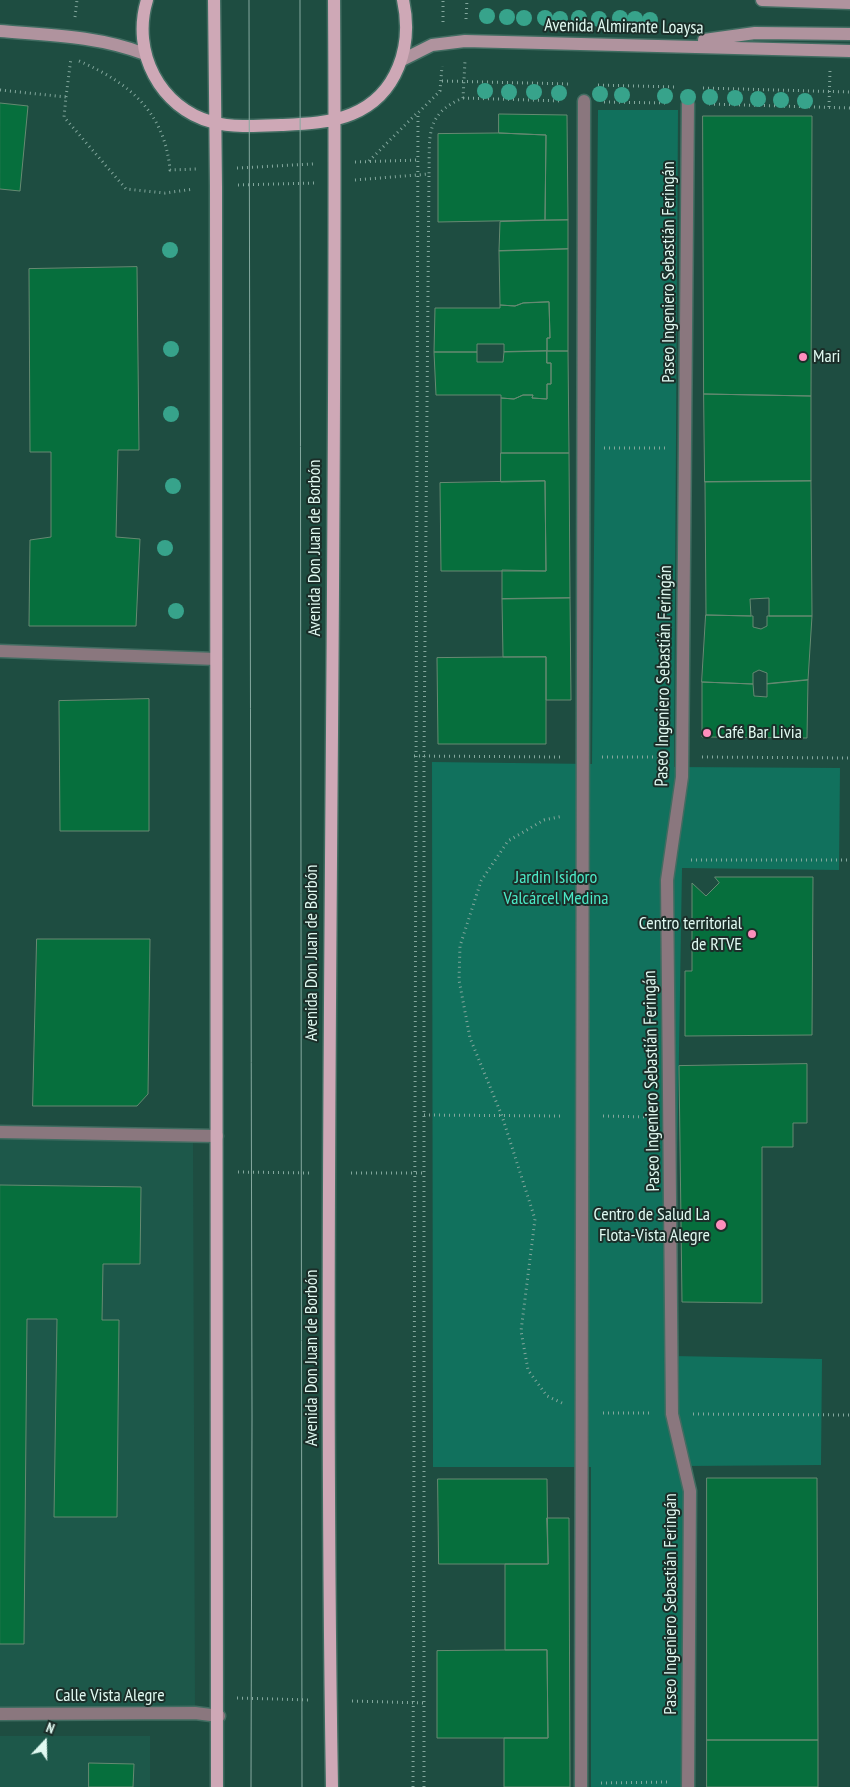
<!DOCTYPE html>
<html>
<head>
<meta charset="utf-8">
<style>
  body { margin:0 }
  #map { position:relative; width:850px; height:1787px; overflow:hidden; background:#1e4d41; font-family:"PT Sans Narrow",sans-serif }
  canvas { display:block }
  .north { position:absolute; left:20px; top:1717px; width:50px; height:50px; -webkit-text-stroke:4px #1b2e29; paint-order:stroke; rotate:21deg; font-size:14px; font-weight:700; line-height:20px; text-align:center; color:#e0f9f1 }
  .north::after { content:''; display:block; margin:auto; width:18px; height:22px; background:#e0f9f1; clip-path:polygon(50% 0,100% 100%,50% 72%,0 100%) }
</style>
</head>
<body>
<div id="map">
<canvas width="850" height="1787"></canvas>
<div class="north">N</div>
</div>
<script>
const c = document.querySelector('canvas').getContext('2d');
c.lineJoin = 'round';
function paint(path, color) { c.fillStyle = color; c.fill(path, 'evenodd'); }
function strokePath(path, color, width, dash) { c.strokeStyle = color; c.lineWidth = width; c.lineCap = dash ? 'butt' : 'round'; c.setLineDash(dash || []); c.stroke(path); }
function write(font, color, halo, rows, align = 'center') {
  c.font = font + ' "PT Sans Narrow",sans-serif'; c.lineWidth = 4; c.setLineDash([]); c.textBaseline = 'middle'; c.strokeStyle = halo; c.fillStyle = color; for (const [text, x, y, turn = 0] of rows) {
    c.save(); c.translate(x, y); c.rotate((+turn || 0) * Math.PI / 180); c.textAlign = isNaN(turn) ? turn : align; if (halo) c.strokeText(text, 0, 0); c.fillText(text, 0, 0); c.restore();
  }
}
paint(new Path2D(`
  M0,1132L193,1137L195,1713L0,1714Z
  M0,1736H150V1787H0Z`), '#1d584a');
paint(new Path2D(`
  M598,110H678L674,767L840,768L839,870L682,868L674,1356L822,1359L821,1465L684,1466L681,1787H591V1467H433L432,762L592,764Z`), '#11715d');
const building = new Path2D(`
  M0,103L28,106L20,191L0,189Z
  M499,114L567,115L568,220H545L546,135L499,133Z
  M703,116H812L811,396L704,394Z
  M499,133L546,135L545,220L438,222V134Z
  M568,220V249L499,251L500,222Z
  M568,249V351H547V338H550L549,302L523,303L515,306L500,305L499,251Z
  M137,267L139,450H118L116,537L140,539L136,626H29L30,540L51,537V452H30L29,269Z
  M549,302L550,338H547V351L504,352V344H477V352H434L435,308H500V305L515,306L523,303Z
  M547,351H568L569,453H501V398L514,399L523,395H533L532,398L547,399V384H551V363H547Z
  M547,351V363H551V384H547V399L532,398L533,395H523L514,399L501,398V395H436L434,352H477V362H503L504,352Z
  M704,394L811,396V481L705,482Z
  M501,453H569L570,598L502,599V570L546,571L545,481L501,482Z
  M545,481L546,571H441L440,483Z
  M811,481L812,616H769V598L750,599L751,616L706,615L705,482Z
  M570,598L571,700H546V657H503L502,599Z
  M706,615L753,616V627L761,629L767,626V616H812L808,680L767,684V673L759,670L753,673V684L702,682Z
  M546,657V744H438L437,658Z
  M808,680L807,738L702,737V682L753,684L754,696L767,697V684Z
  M149,699V831H60L59,701Z
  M715,877H813L812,1035L685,1036V971H692V883L706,896L719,883Z
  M37,939H150L148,1094L137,1106H33Z
  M807,1064V1123H793V1147H762V1303L682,1302L679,1066Z
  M0,1185L141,1187L140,1264H103L102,1320H119L117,1517H54L57,1319H27L24,1644H0Z
  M707,1478H817L818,1740H707Z
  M438,1479H547L548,1564H439Z
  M547,1518H569L570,1787H504V1738H548L547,1650H505V1564H548Z
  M547,1650L548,1738H437V1651Z
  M707,1740H818V1787H707Z
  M89,1763L134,1764L133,1787H89Z`);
paint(building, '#066f3d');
strokePath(building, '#668a72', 1);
const pedestrian = new Path2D(`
  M688,104L682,777L667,880L672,1414L690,1491L688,1787
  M0,651L216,659
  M581,1787L584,101`);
const minor = new Path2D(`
  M0,1132L217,1136
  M0,1714L195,1713L219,1716`);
const secondary = new Path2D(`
  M762,0L850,3
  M0,31C49,35 99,36 145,54
  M704,40L755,33L850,34
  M402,60L432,45L465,41L850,51`);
const primary = new Path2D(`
  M147,0C131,52 160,108 212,122C233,128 259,126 281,125C303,124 331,123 352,114C398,95 413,45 403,0
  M214,0L216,186L217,1787
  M332,1787C322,1191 338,596 334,0`);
strokePath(pedestrian, '#416c61', 15);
strokePath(minor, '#416c61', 15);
strokePath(secondary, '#416c61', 15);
strokePath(primary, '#416c61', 15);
strokePath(new Path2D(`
  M75,17L77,0
  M466,19L467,0
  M443,22V0
  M79,61C130,83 165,113 170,170L196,169
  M442,81L571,84
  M598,85L674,87
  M703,88L850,92
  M0,90L66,97L64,117L126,189L165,193L194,189
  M66,97L71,58
  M463,98L563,101
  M604,102L668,103
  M709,104L850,108
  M829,107L830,70
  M369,161L417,113
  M355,162L418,160
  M237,168L313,164
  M355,180L429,174C430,138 424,114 463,98L465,61
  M238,185L314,183
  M604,448H665
  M414,756L561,757
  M602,757H661
  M702,757L850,758
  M691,860H850
  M424,1115L562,1116
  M603,1116L649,1117
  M238,1172L310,1173
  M351,1173H424
  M562,1403L547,1396L528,1370L521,1331L535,1219L502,1116L470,1038L459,980L460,946L481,881L508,841L544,820L563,816
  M603,1413H652
  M693,1414L850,1415
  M237,1698L311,1700
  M352,1701L424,1703
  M601,1783L668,1782
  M413,1787L418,113L440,91L442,66
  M424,1787V756L429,174`), '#83a79d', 3, [1, 4]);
strokePath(pedestrian, '#8a777e', 12);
strokePath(minor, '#8a777e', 12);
strokePath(secondary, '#b0939e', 12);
strokePath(primary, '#cea8b6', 12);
strokePath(new Path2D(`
  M249,0L252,1417L251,1787
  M300,0L302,1787`), '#86a9a0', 1);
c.fillStyle = '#37a38b';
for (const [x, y] of [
  [487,16],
  [507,17],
  [524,18],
  [545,18],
  [579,18],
  [620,18],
  [560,19],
  [599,19],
  [635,19],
  [650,20],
  [485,91],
  [509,92],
  [534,92],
  [559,93],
  [600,94],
  [622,95],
  [665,96],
  [688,97],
  [710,97],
  [735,98],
  [758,99],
  [781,100],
  [805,101],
  [170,250],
  [171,349],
  [171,414],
  [173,486],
  [165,548],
  [176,611]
]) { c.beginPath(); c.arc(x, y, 8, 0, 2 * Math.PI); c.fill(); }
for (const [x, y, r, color] of [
  [803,357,5,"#fe8ebd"],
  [707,733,5,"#fe8ebd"],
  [752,934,5,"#fe8ebd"],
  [721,1225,6,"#fe8ebd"]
]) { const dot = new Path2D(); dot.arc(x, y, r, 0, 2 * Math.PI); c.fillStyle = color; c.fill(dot); strokePath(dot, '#1b2e29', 2); }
write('18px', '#e0f9f1', '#1b2e29', [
  ["Avenida Almirante Loaysa",624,27,1],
  ["Paseo Ingeniero Sebastián Feringán",669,272,-90],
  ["Avenida Don Juan de Borbón",315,548,-90],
  ["Paseo Ingeniero Sebastián Feringán",664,676,-89],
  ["Avenida Don Juan de Borbón",312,953,-90],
  ["Paseo Ingeniero Sebastián Feringán",652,1081,-91],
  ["Avenida Don Juan de Borbón",312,1358,-90],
  ["Paseo Ingeniero Sebastián Feringán",671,1604,-90],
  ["Calle Vista Alegre",110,1696]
]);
write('18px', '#e0f9f1', '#1b2e29', [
  ["Mari",813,357],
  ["Café Bar Livia",717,733],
  ["Centro territorial",742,924,"right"],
  ["de RTVE",742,945,"right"],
  ["Centro de Salud La",710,1215,"right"],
  ["Flota-Vista Alegre",710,1236,"right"]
], 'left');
write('18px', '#4ceac7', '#1b2e29', [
  ["Jardin Isidoro",556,878],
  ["Valcárcel Medina",556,899]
]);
</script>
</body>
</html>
